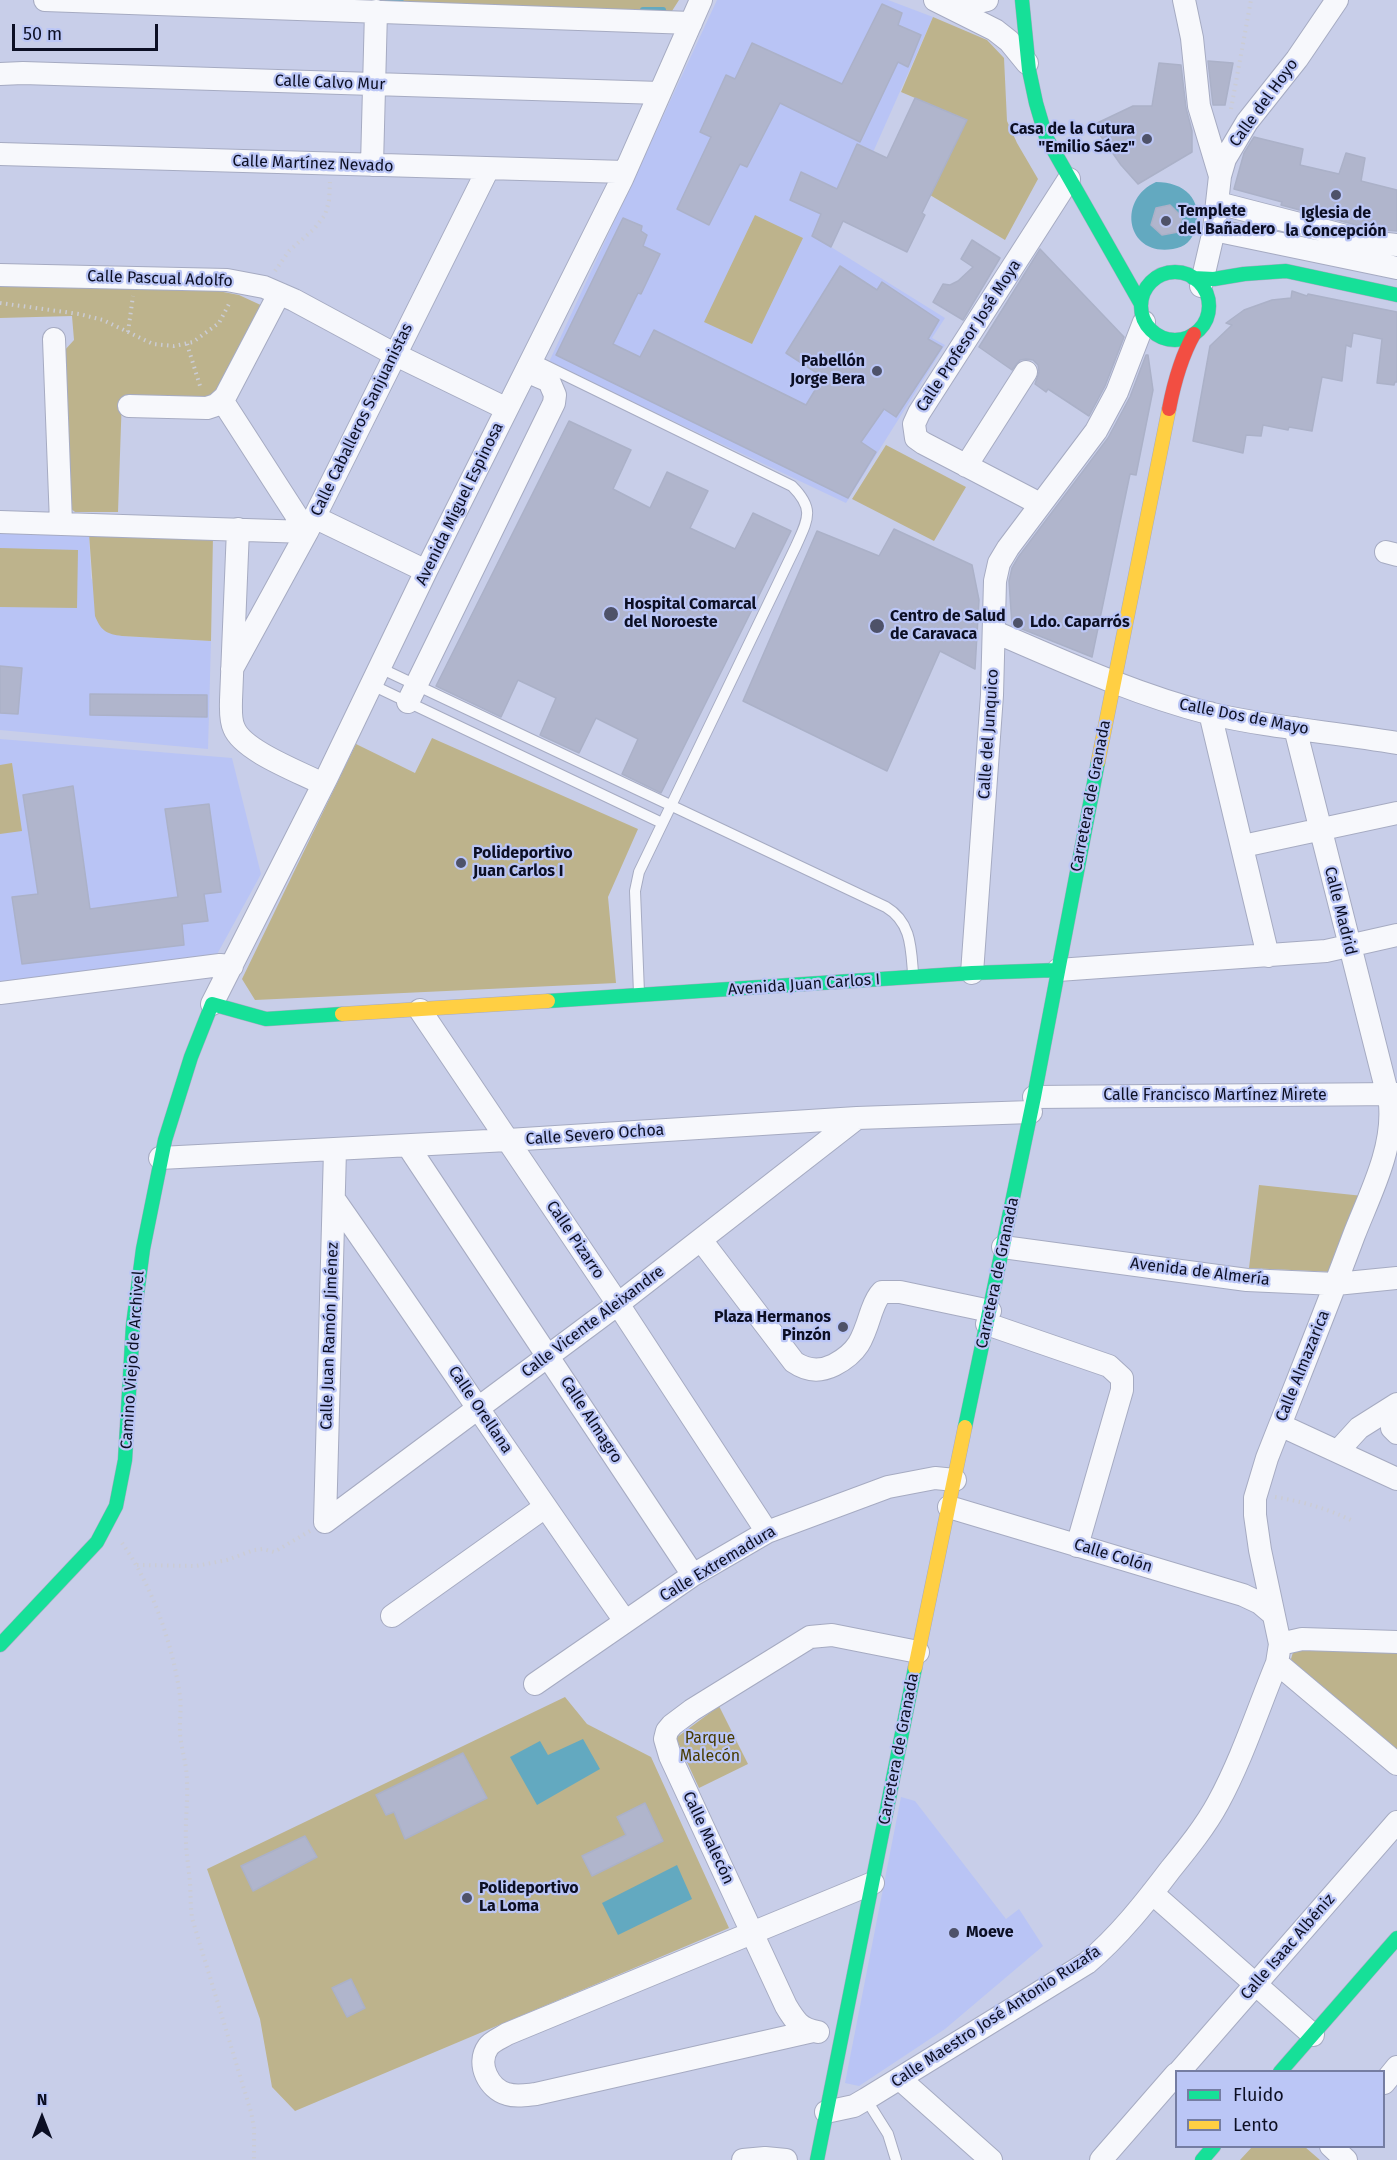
<!DOCTYPE html>
<html>
<head>
<meta charset="utf-8">
<style>
  body { margin:0 }
  #map { position:relative; width:1397px; height:2160px; overflow:hidden; background:#c8cee9; font-family:"Fira Sans",sans-serif }
  canvas { display:block }
  .legend { position:absolute; left:1175px; top:2070px; width:210px; height:78px; box-sizing:border-box; background:#bbc6f6; border:2px solid #757da2; margin:0; padding:8px 10px; list-style:none; font-size:18px; color:#0c0f24 }
  .legend li { display:flex; align-items:center; gap:12px; height:30px }
  .legend b { width:30px; border:2px solid #757da2 }
  .north { position:absolute; left:12px; top:2088px; width:60px; height:60px; -webkit-text-stroke:4px #bbc6f6; paint-order:stroke; rotate:0deg; font-size:16px; font-weight:700; line-height:24px; text-align:center; color:#0c0f24 }
  .north::after { content:''; display:block; margin:auto; width:21px; height:27px; background:#0c0f24; clip-path:polygon(50% 0,100% 100%,50% 72%,0 100%) }
  .scale { position:absolute; left:12px; top:24px; width:146px; height:27px; box-sizing:border-box; border:3px solid #0c0f24; border-top:0; padding-left:8px; font-size:18px; line-height:21px; white-space:nowrap; color:#0c0f24; -webkit-text-stroke:4px #bbc6f6; paint-order:stroke }
</style>
</head>
<body>
<div id="map">
<canvas width="1397" height="2160"></canvas>
<ul class="legend">
<li><b style="height:8px;background:#16e098"></b>Fluido</li>
<li><b style="height:8px;background:#ffcf43"></b>Lento</li>
</ul>
<div class="north">N</div>
<div class="scale">50 m</div>
</div>
<script>
const c = document.querySelector('canvas').getContext('2d');
c.lineJoin = 'round';
function paint(path, color) { c.fillStyle = color; c.fill(path, 'evenodd'); }
function strokePath(path, color, width, dash) { c.strokeStyle = color; c.lineWidth = width; c.lineCap = dash ? 'butt' : 'round'; c.setLineDash(dash || []); c.stroke(path); }
function write(font, color, halo, rows, align = 'center') {
  c.font = font + ' "Fira Sans",sans-serif'; c.lineWidth = 4.5; c.setLineDash([]); c.textBaseline = 'middle'; c.strokeStyle = halo; c.fillStyle = color; for (const [text, x, y, turn = 0] of rows) {
    c.save(); c.translate(x, y); c.rotate((+turn || 0) * Math.PI / 180); c.textAlign = isNaN(turn) ? turn : align; if (halo) c.strokeText(text, 0, 0); c.fillText(text, 0, 0); c.restore();
  }
}
paint(new Path2D(`
  M717,0H888L933,17L831,247L945,318L932,338L945,345L846,503L549,362Z
  M0,531L89,534L91,578L122,636L211,641L208,749L0,730Z
  M0,739L232,758L261,874L215,958L0,987Z
  M901,1797L915,1801L1006,1919L1019,1909L1043,1946L945,2029L859,2086L845,2083Z`), '#b9c4f5');
paint(new Path2D(`
  M45,0H679L665,22Z
  M933,17L987,40L1004,58L1007,121L1017,143L1038,179L1005,240L930,195L967,120L901,92Z
  M755,215L803,238L752,344L704,322Z
  M0,285L218,291L239,295L265,307L217,395L210,399L122,396L118,512H75L70,508L64,351L74,340L72,316L0,318Z
  M886,445L966,487L934,541L852,499Z
  M89,534L213,536L211,641L122,636C107,634 101,631 95,616Z
  M0,548L78,550L77,608L0,607Z
  M432,738L638,829L608,897L616,983L255,1000L242,979L356,744L415,773Z
  M12,763L22,831L0,834V765Z
  M1259,1185L1363,1196L1333,1272L1249,1268Z
  M1397,1648V1754L1294,1665L1291,1659L1294,1649Z
  M565,1697L587,1724L651,1757L729,1928L295,2111L272,2087L260,2019L207,1869Z
  M719,1706L748,1764L699,1788L676,1738Z
  M1252,2147H1305L1320,2160H1240Z`), '#bdb38c');
paint(new Path2D(`
  M1156,182C1184,182 1204,199 1195,229C1192,241 1185,247 1173,249C1127,257 1116,200 1156,182Z
  M583,1739L600,1769L537,1805L510,1757L540,1741L548,1755Z
  M677,1865L692,1899L618,1935L602,1903Z`), '#63a9c0');
strokePath(new Path2D(`
  M388,0L402,3
  M643,10H663`), '#63a9c0', 6);
const building = new Path2D(`
  M882,4L902,13L898,25L921,35L908,67L898,62L860,142L780,103L747,167L740,164L709,225L677,209L711,137L700,132L726,75L735,79L752,43L842,84Z
  M1208,61L1233,63L1225,105H1213Z
  M1159,63L1181,65L1186,108L1192,131V152L1138,184L1121,165L1093,125L1133,106H1152Z
  M915,98L967,120L922,213L925,215L907,252L843,221L831,247L812,236L821,214L790,200L801,172L837,189L857,144L887,158Z
  M1254,137L1303,149L1300,165L1339,174L1346,153L1365,158L1361,181L1397,190V231L1371,229L1281,205L1282,202L1234,189L1244,153Z
  M1170,205L1182,217L1178,232L1162,235L1151,225L1156,208Z
  M623,218L642,226L641,231L647,235L643,246L660,254L641,294L638,293L613,344L640,357L654,330L806,405L823,377L786,353L840,266L877,290L882,282L939,320L928,339L942,347L896,417L884,409L861,442L876,452L848,498L556,355Z
  M972,240L1000,258L963,320L933,302L943,284L950,285L958,281L973,267L961,259Z
  M1040,249L1124,337L1105,386L1089,416L1048,389L1046,392L1035,384L1039,372L1038,365L1033,360L1026,359L1020,360L1012,370L979,347Z
  M1292,291L1307,296L1308,294L1397,312V382H1395L1394,385L1377,383L1382,339L1353,333L1351,347L1346,345L1342,381L1322,377L1312,431L1289,427L1288,430L1263,425L1261,436L1246,435L1243,453L1193,441L1210,346L1232,325L1226,323L1244,310L1272,300L1291,298Z
  M1146,355H1148L1153,390L1136,475L1130,474L1092,657L1012,625L1009,581L1012,568L1019,556L1108,438L1130,397Z
  M569,421L631,450L613,489L650,508L667,472L708,491L690,528L735,549L753,513L791,531L661,793L622,774L638,739L596,718L579,753L540,735L556,698L518,680L501,717L436,686Z
  M894,529L972,565L979,600L975,669L940,651L887,771L743,701L817,531L879,556Z
  M0,666L22,668L18,714L0,713Z
  M90,694L207,695V717L90,715Z
  M73,786L90,909L178,897L165,809L209,804L221,892L204,894L208,921L182,924L184,945L22,964L12,897L38,894L23,795Z
  M463,1753L487,1798L405,1839L394,1812L386,1815L376,1795Z
  M645,1803L663,1841L592,1876L582,1856L626,1835L617,1817Z
  M305,1836L317,1857L253,1891L241,1866Z
  M351,1979L365,2008L347,2017L332,1988Z`);
paint(building, '#b0b5cc');
strokePath(building, '#abb1c8', 1.5);
const lane = new Path2D(`
  M532,359L792,486C815,509 808,519 796,546L639,872L635,891L639,993
  M380,668L886,907C911,922 911,947 913,973
  M372,685L662,823
  M866,2099L888,2134L896,2160`);
const street = new Path2D(`
  M45,0L691,23
  M935,0L995,30L1009,41L1027,63
  M1184,0L1192,38L1199,106L1220,176
  M945,4H970L987,0
  M0,74L23,73L660,93
  M0,154L625,172
  M372,165L376,11
  M1218,203L1369,242L1397,245
  M1214,230L1397,268
  M0,275L227,280L264,287L294,300L394,354L507,409
  M1201,286L1214,230L1220,176L1225,159L1247,122L1297,59L1337,0
  M54,339L61,523
  M222,400L307,532
  M129,406L207,408L216,405L225,397L279,294
  M966,466L1026,372
  M1040,504L923,443L916,438L914,424L919,413L1069,179
  M314,517L426,571
  M0,522L307,532
  M238,529L231,700C231,708 230,720 234,728C243,751 300,772 323,784
  M1386,552L1397,555
  M995,632C1065,662 1134,694 1208,713C1270,728 1334,732 1397,743
  M232,669L307,532L488,169
  M408,702L554,403L555,395L549,381L526,371
  M1210,713L1268,956
  M1243,846L1397,813
  M1058,970L1326,951L1397,935
  M972,973L992,695L995,581L999,563L1008,548L1096,431L1117,392L1144,322
  M0,993L220,965L232,966
  M212,1004L327,777L426,571L622,179L701,0
  M420,1010L618,1304L767,1532
  M1034,1097L1397,1094
  M408,1146L693,1575
  M160,1158L508,1140L857,1118L1031,1112
  M334,1199C432,1339 527,1482 625,1621
  M701,1240L794,1362C807,1371 820,1372 834,1365C859,1352 863,1338 871,1313C874,1305 876,1298 882,1292H900L990,1311
  M1003,1247L1247,1280L1336,1284L1397,1278
  M987,1324L1109,1366L1122,1378V1390L1077,1546
  M1397,1417L1392,1423V1428L1397,1433
  M1280,1425L1397,1479
  M1338,1451L1359,1428L1397,1404
  M949,1507L1243,1595L1260,1603L1273,1614
  M325,1522L618,1304L857,1118
  M325,1522L335,1150
  M392,1616L545,1507
  M1280,1644L1302,1639L1397,1642
  M1277,1663L1397,1764
  M535,1684L693,1575L767,1532L888,1487L935,1478L955,1480
  M1152,1893L1313,2035
  M813,2031L536,2094C526,2095 516,2097 507,2094C489,2089 476,2064 488,2047C492,2041 501,2038 507,2034L873,1883
  M818,2032C800,2029 795,2021 786,2006L670,1756L665,1739L667,1731L672,1725L692,1710L810,1637L832,1635L918,1652
  M1179,2072L1397,1822
  M900,2079L991,2160
  M1384,2083L1397,2067
  M826,2112L854,2106L866,2099L1087,1963C1119,1936 1145,1903 1170,1870C1187,1849 1205,1827 1218,1803C1242,1759 1258,1709 1277,1663L1280,1644L1260,1550L1255,1515V1498L1267,1458C1296,1384 1326,1310 1354,1235C1370,1194 1394,1149 1390,1104L1295,728
  M1331,2146L1346,2160
  M743,2160L765,2158L786,2160
  M1101,2160L1176,2074`);
const fast = new Path2D(`
  M1022,0L1029,70L1036,103L1046,137L1141,304
  M1141 306a34 34 0 1 1 68 0a34 34 0 1 1-68 0Z
  M1193,278L1214,279L1244,274L1286,271L1397,295
  M548,1001L972,973L1058,970
  M965,1427L1034,1097L1098,762
  M0,1645L97,1542L116,1506L125,1460L133,1325L143,1249L165,1140L191,1057L212,1004L266,1019L342,1014
  M1280,2072L1397,1938
  M817,2160L915,1668
  M1202,2160L1214,2146`);
const slow = new Path2D(`
  M1098,762L1169,409
  M342,1014L548,1001
  M915,1668L965,1427`);
const jam = new Path2D(`
  M1169,409C1174,383 1181,357 1194,334`);
strokePath(lane, '#a6abc2', 12);
strokePath(street, '#a6abc2', 24);
strokePath(fast, '#a6abc2', 15);
strokePath(slow, '#a6abc2', 15);
strokePath(jam, '#a6abc2', 15);
strokePath(new Path2D(`
  M1231,109L1251,0
  M275,271L289,251L314,229L325,215L329,201L330,182
  M0,303L79,314L103,320L153,344L174,346L193,342L219,323L230,302
  M128,332L133,296
  M187,344L201,389
  M1275,1497C1304,1502 1326,1508 1353,1521
  M122,1543C152,1585 173,1645 180,1696C182,1711 178,1726 181,1741C183,1755 187,1767 187,1782C188,1801 185,1821 186,1841C186,1852 188,1862 189,1873C191,1888 190,1903 192,1918L251,2112L254,2128V2160
  M137,1565L196,1566L227,1560L254,1550L263,1549L274,1552L310,1531`), '#cbccd4', 4, [1.5, 4.5]);
strokePath(lane, '#f7f8fc', 10);
strokePath(street, '#f7f8fc', 22);
strokePath(fast, '#16e098', 14);
strokePath(slow, '#ffcf43', 14);
strokePath(jam, '#f24e42', 14);
for (const [x, y, r, color] of [
  [1147,139,6,"#4e5269"],
  [1336,195,6,"#4e5269"],
  [1166,221,6,"#4e5269"],
  [877,371,6,"#4e5269"],
  [611,614,8,"#4e5269"],
  [1018,623,6,"#4e5269"],
  [877,626,8,"#4e5269"],
  [461,863,6,"#4e5269"],
  [843,1327,6,"#4e5269"],
  [467,1898,6,"#4e5269"],
  [954,1933,6,"#4e5269"]
]) { const dot = new Path2D(); dot.arc(x, y, r, 0, 2 * Math.PI); c.fillStyle = color; c.fill(dot); strokePath(dot, '#bbc6f6', 2); }
write('16px', '#0c0f24', '#bbc6f6', [
  ["Calle Calvo Mur",330,83,2],
  ["Calle del Hoyo",1264,103,-54],
  ["Calle Martínez Nevado",313,164,2],
  ["Calle Pascual Adolfo",160,279,2],
  ["Calle Profesor José Moya",969,336,-57],
  ["Calle Caballeros Sanjuanistas",362,420,-64],
  ["Avenida Miguel Espinosa",460,504,-64],
  ["Calle Dos de Mayo",1244,717,11],
  ["Calle del Junquico",989,734,-86],
  ["Carretera de Granada",1091,796,-79],
  ["Calle Madrid",1340,911,76],
  ["Avenida Juan Carlos I",804,985,-4],
  ["Calle Francisco Martínez Mirete",1215,1096],
  ["Calle Severo Ochoa",595,1135,-4],
  ["Calle Pizarro",575,1240,56],
  ["Avenida de Almería",1200,1272,7],
  ["Carretera de Granada",998,1273,-78],
  ["Calle Vicente Aleixandre",593,1322,-37],
  ["Calle Juan Ramón Jiménez",330,1336,-88],
  ["Camino Viejo de Archivel",133,1360,-86],
  ["Calle Almazarica",1303,1366,-68],
  ["Calle Orellana",480,1410,56],
  ["Calle Almagro",591,1420,57],
  ["Calle Colón",1113,1556,17],
  ["Calle Extremadura",718,1564,-31],
  ["Carretera de Granada",899,1749,-79],
  ["Calle Malecón",708,1838,65],
  ["Calle Isaac Albéniz",1288,1947,-49],
  ["Calle Maestro José Antonio Ruzafa",996,2017,-33]
]);
write('bold 16px', '#0c0f24', '#bbc6f6', [
  ["Casa de la Cutura",1135,130,"right"],
  ["\"Emilio Sáez\"",1135,148,"right"],
  ["Templete",1178,212],
  ["del Bañadero",1178,230],
  ["Iglesia de",1336,214,"center"],
  ["la Concepción",1336,232,"center"],
  ["Pabellón",865,362,"right"],
  ["Jorge Bera",865,380,"right"],
  ["Hospital Comarcal",624,605],
  ["del Noroeste",624,623],
  ["Centro de Salud",890,617],
  ["de Caravaca",890,635],
  ["Ldo. Caparrós",1030,623],
  ["Polideportivo",473,854],
  ["Juan Carlos I",473,872],
  ["Plaza Hermanos",831,1318,"right"],
  ["Pinzón",831,1336,"right"],
  ["Polideportivo",479,1889],
  ["La Loma",479,1907],
  ["Moeve",966,1933]
], 'left');
write('16px', '#483b00', '#bbc6f6', [
  ["Parque",710,1739],
  ["Malecón",710,1757]
]);
</script>
</body>
</html>
